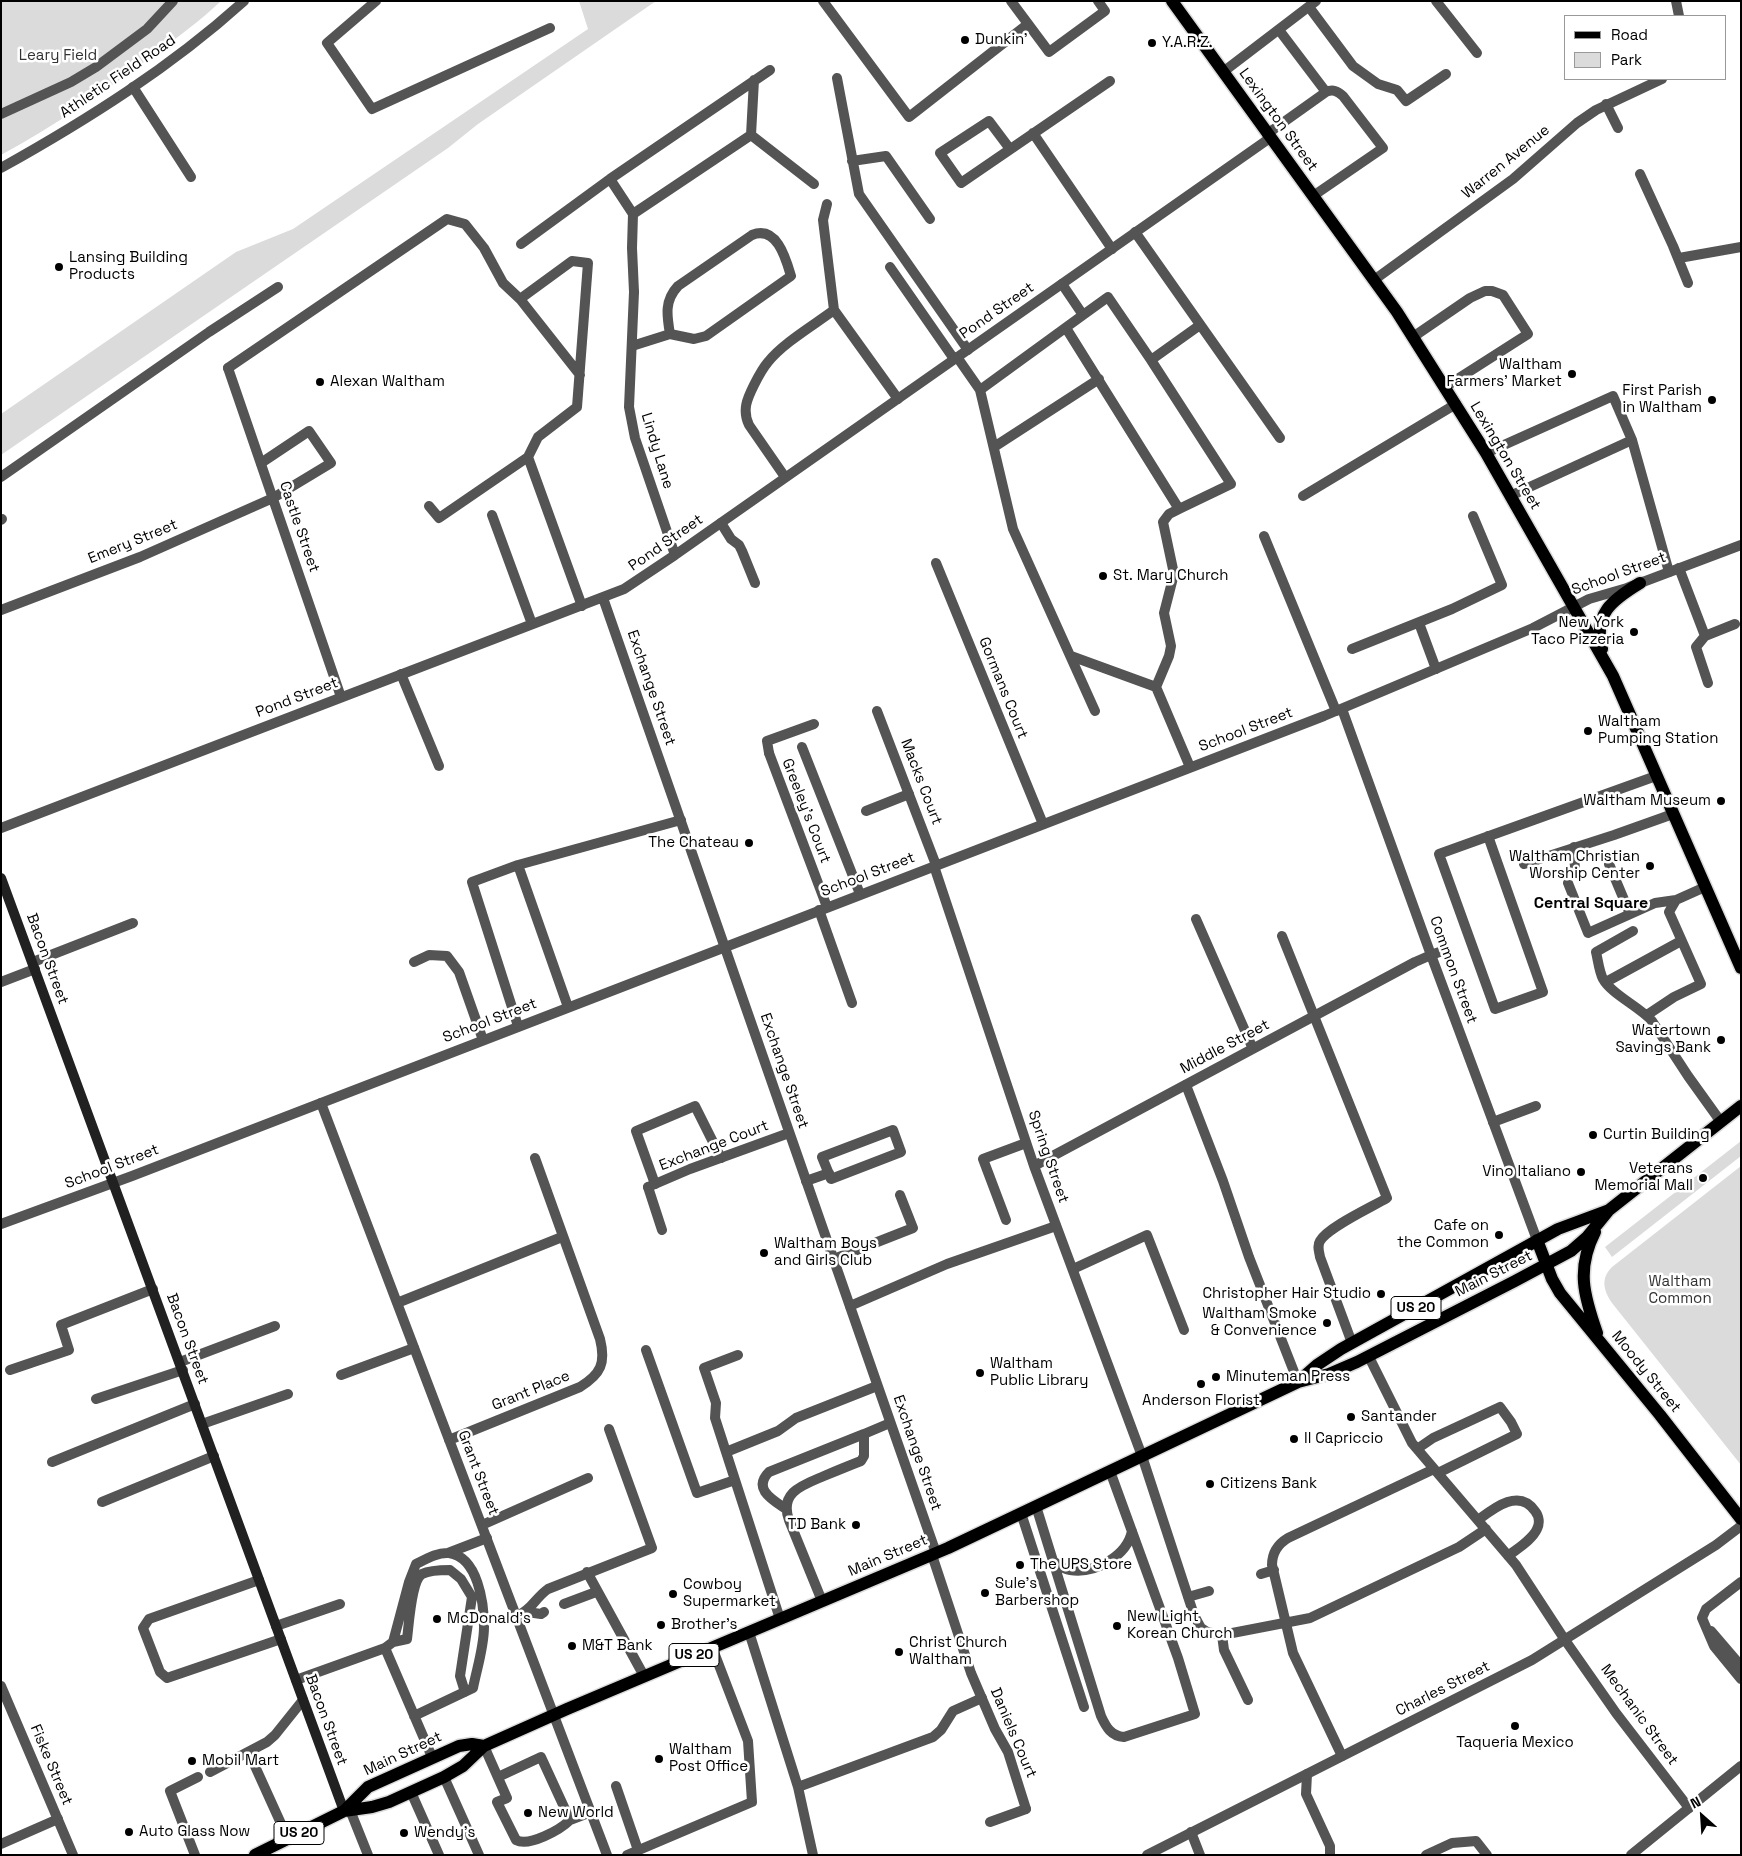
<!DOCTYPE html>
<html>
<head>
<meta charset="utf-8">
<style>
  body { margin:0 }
  #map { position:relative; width:1742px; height:1856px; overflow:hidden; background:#fff; font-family:"Space Grotesk",sans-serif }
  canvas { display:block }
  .frame { position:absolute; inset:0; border:2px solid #000; pointer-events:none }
  .legend { position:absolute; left:1564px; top:15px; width:162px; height:65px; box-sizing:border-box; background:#fff; border:1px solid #999; margin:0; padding:6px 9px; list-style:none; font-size:15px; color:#000 }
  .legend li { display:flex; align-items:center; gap:10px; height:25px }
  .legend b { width:25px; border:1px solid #999 }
  .north { position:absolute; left:1677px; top:1791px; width:50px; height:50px; -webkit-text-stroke:4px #fff; paint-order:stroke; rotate:334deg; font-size:14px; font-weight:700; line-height:20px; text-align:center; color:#000 }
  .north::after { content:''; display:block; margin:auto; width:18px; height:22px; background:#000; clip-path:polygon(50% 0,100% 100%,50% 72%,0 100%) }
</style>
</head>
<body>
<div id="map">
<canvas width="1742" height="1856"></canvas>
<div class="frame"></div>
<ul class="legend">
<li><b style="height:6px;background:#000"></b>Road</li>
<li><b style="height:14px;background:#dbdbdb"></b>Park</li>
</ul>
<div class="north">N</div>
</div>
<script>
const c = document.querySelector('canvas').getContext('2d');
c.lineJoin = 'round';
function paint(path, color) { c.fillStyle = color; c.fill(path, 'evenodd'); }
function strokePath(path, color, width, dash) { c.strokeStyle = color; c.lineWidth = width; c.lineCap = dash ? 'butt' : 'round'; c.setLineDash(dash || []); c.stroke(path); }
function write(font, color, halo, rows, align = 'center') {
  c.font = font + ' "Space Grotesk",sans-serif'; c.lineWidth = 5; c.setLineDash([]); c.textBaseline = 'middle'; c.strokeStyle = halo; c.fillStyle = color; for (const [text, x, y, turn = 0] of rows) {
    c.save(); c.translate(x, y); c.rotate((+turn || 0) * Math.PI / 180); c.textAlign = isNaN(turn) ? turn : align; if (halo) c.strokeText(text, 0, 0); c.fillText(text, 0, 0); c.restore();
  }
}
paint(new Path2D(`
  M1,1H221C201,20 178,37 155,54C106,90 55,126 1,155Z
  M579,1H656L478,124L448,148L1,455V414L236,252L293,229L588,29Z
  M1741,1141V1156L1612,1257L1605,1247Z
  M1741,1166V1465L1612,1303C1604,1291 1600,1279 1612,1267Z`), '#dbdbdb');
const primary = new Path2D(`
  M1172,1L1397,312L1486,453L1613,676L1741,968
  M1602,649C1593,614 1612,600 1640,583
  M1595,1232C1576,1269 1584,1296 1597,1333
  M1537,1240L1552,1279L1560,1293L1660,1415L1741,1519
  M1300,1380L1317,1365L1341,1349L1558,1229L1609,1210
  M344,1811L368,1787L459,1746L472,1744L484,1746
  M255,1855L344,1811L372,1807L389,1802L444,1777L463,1766L484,1746L567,1709L948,1548L1298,1382L1329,1374L1357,1362L1515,1281L1571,1251L1587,1237L1609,1210L1741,1106`);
strokePath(primary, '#dbdbdb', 15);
strokePath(new Path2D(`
  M376,1L327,43L372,109L550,28
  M823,1L909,117L1028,24
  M1011,1L1049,52L1105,11L1098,1
  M1436,1L1477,53
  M1309,7L1353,66L1378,84L1397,90L1406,101L1446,74
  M1279,30L1326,92
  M837,78L859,194L968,350
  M133,87L191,177
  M1606,104L1618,128
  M1,114L71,82L96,67L147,29L173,1
  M1033,133L1112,249
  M1267,134L1326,92C1333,89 1337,91 1343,96L1383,148L1313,196
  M751,135L814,184
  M1010,149L989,121L940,153L961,183L1110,81
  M852,161L886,156L930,219
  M610,179L633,214L632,248L634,292
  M827,204L823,220L834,310L898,399
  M633,214L751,135L754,80
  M1135,232L1280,438
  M521,244L610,179L770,70
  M890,267L954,359
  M1083,315L1108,297L1151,360L1200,325
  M1066,328L1179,509L1231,484L1151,360
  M1413,337L1470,298L1485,291H1492L1503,295L1528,334L1445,387
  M632,346L670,334L694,339L706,336L791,276C786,259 777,225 752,235L678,286C664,301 667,316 670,334
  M957,357L980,390L1013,529L1095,711
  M228,368L447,219L465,224L484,248L503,283L520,299
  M580,375L520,299L572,261L588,263L577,407L538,437L528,457L582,606
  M980,390L1083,315L1062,284
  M1632,440L1669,572
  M994,447L1099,379
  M1486,453L1613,396L1632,440L1510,496
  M261,463L309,431L331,463L273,498
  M1,477L209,332L278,287
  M785,477L749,425C742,410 747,399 754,385C758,377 762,369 768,362C783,343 814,325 834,310
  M1303,496L1456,404
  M429,506L439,518L528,457
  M1,520L2,519
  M721,523L731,539L739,545L742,551L755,583
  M1264,536L1336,711
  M1679,568L1705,636L1696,647L1708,683
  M1419,623L1436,669
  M1705,636L1735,624
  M1352,649L1452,609L1502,585L1473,516
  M1071,656L1156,687L1190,767
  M401,674L439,766
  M1156,687L1169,656L1171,646L1164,613L1174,574L1163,522L1169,514L1179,509
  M802,747L860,894
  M769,753L767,741L814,724
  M866,811L909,794
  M1488,836L1543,992L1495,1009L1439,854L1656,776
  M1574,847L1575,871
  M1524,864L1614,835L1673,814
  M1609,864L1630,914
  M518,865L568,1007
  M1568,883L1588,933L1655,903L1676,900
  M819,910L852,1003
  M1633,931L1596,952C1598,960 1599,971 1603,979C1611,994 1640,1007 1652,1021L1688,1076L1721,1122
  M1282,936L1387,1198C1372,1207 1328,1227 1320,1241C1317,1246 1319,1251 1320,1257L1352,1343
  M1431,955L1445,950
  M33,962L133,923
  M414,962L429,955L447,956L459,972L483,1040
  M1606,982L1681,941
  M1647,1015L1674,997L1701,984L1669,912L1676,900L1705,887
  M518,1026L472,882L518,865L681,820
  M1186,1085L1223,1181L1249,1257L1298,1382
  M1493,1122L1536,1106
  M893,1130L901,1152L831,1179L822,1157Z
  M806,1181L829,1173
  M655,1184L636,1131L695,1106L721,1158
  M648,1187L662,1230
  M1006,1220L983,1159L1026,1143
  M834,1259L913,1228L900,1195
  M1073,1269L1147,1235L1184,1330
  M850,1306L947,1264L1056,1226
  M646,1350L697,1493L735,1480
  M738,1355L704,1368L716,1403L715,1418L780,1619
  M1369,1357L1412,1443L1516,1565L1565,1640
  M180,1362L275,1326
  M10,1370L69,1350L61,1325L153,1289
  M341,1375L414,1348
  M96,1399L183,1370
  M202,1424L288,1394
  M1417,1449L1433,1438L1500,1407L1511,1422L1517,1434L1438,1473
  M726,1452L778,1431L796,1418L877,1386
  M1142,1456L1194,1615L1201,1628L1207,1632L1222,1635L1310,1618L1459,1547L1486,1529
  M52,1462L195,1404
  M102,1502L214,1456
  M1036,1506L1101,1716C1106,1727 1111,1736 1124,1737L1195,1714L1178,1658L1110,1471
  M786,1509C773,1500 752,1489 769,1472L864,1434
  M1478,1520C1494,1508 1519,1488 1535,1511C1539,1516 1540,1523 1537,1529C1532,1540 1518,1548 1508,1556
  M448,1553L487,1538
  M1053,1561C1058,1565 1064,1569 1070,1570C1095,1574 1127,1556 1132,1531
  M587,1572L644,1676
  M1261,1574L1274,1570
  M259,1580L149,1619L143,1628L160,1672L167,1678L281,1639
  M1741,1582L1706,1609L1702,1618L1714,1646L1741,1679
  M1188,1597L1209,1591
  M822,1601L789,1520C779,1492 803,1485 824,1476C836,1471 848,1466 861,1461L864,1456V1434L890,1423
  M564,1604L596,1592
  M527,1612L541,1614L544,1612
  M517,1616C532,1610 535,1598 548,1589L652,1548L609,1429
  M276,1626L340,1604
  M1711,1631L1741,1666
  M749,1632L798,1787L813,1855
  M1222,1635L1224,1650L1248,1700
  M393,1642L407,1639C409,1625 411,1581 422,1574C430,1570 441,1570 450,1570L461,1579L472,1597L460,1676L465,1692
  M385,1648L432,1757
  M296,1680L385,1648L393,1642L409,1582L416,1564C426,1559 438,1552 449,1553C478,1557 484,1603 484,1627C484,1647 477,1668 473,1688L414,1716
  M484,1746L507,1798L497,1802L516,1840C529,1847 560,1830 570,1820
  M249,1753L288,1839
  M1342,1756L1293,1653L1272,1565C1272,1552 1278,1544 1288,1538L1434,1469
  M210,1772L267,1742L275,1735L303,1700
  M1307,1774L1306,1794L1330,1846V1855
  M444,1777L479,1855
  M498,1777L541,1757L570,1820L591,1812
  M616,1786L638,1850
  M798,1787L933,1737L941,1730L953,1711L982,1698
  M411,1792L439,1855
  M350,1810L368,1855
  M990,1822L1026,1809
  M1,1844L58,1819
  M195,1855L170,1791L198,1777
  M627,1855L752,1802L748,1741L712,1647
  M1426,1855L1452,1843L1476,1841L1487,1855`), '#545454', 10);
strokePath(new Path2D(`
  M1676,1L1679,16
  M1223,72L1316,1
  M1,168C87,120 171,67 244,1
  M1640,174L1673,246L1688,283
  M1679,258L1741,247
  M1374,280L1513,179L1577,123L1596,110L1662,79
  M634,292L629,407L635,438L675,555
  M228,368L341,697
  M492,515L532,624
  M936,563L1043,824
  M603,598L936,1553
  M1,610L140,557L273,498
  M877,711L936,865
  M769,753L827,907
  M1,828L624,589L675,555L1270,138
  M934,866L1034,1166L1142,1456
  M1196,919L1253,1049
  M1,982L35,969
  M321,1103L607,1855
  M1034,1166L1415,962L1431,955
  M648,1187L690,1169L789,1133
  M397,1303L562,1237
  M449,1440L580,1387C601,1374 606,1363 600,1339L535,1158
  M1021,1513L1084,1707
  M482,1525L588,1478
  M932,1555L971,1673L995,1729L1008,1752L1026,1809
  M1565,1640L1616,1713L1689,1808
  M1,1686L73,1855
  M1191,1832L1200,1855`), '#545454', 10);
strokePath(new Path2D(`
  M1342,709L1431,955L1537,1240
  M1,1224L132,1176L1324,716L1533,628L1589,599L1627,588L1741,545
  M1147,1855L1532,1660L1716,1545L1741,1526
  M1631,1855L1741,1766`), '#545454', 10);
strokePath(new Path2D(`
  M1,878L344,1811`), '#212121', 10);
strokePath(primary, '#000', 12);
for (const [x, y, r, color] of [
  [965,40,5,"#000"],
  [1152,43,5,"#000"],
  [59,267,5,"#000"],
  [1572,374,5,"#000"],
  [320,382,5,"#000"],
  [1712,400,5,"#000"],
  [1103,576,5,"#000"],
  [1634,632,5,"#000"],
  [1588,731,5,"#000"],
  [1721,801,5,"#000"],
  [749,843,5,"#000"],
  [1650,866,5,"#000"],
  [1721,1040,5,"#000"],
  [1593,1135,5,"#000"],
  [1581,1172,5,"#000"],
  [1703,1178,5,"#000"],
  [1499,1235,5,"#000"],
  [764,1253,5,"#000"],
  [1381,1294,5,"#000"],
  [1327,1323,5,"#000"],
  [980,1373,5,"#000"],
  [1216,1377,5,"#000"],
  [1201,1384,5,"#000"],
  [1351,1417,5,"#000"],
  [1294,1439,5,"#000"],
  [1210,1484,5,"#000"],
  [856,1525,5,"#000"],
  [1020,1565,5,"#000"],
  [985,1593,5,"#000"],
  [673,1594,5,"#000"],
  [437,1619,5,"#000"],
  [661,1625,5,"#000"],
  [1117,1626,5,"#000"],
  [572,1646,5,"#000"],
  [899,1652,5,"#000"],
  [1515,1726,5,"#000"],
  [659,1759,5,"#000"],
  [192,1761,5,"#000"],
  [528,1813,5,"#000"],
  [129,1832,5,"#000"],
  [404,1833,5,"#000"]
]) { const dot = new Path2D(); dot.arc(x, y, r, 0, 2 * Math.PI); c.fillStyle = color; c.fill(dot); strokePath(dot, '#fff', 2); }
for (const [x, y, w] of [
  [1416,1308,50],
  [694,1655,50],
  [299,1833,50]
]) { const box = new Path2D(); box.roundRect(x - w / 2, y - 11.5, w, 23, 4); c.fillStyle = '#fff'; c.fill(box); strokePath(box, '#000', 1); }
write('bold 14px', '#000', null, [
  ["US 20",1416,1308],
  ["US 20",694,1655],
  ["US 20",299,1833]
]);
write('15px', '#000', '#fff', [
  ["Dunkin'",975,40],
  ["Y.A.R.Z.",1162,43],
  ["Lansing Building",69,258],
  ["Products",69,275],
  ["Waltham",1562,365,"right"],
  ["Farmers' Market",1562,382,"right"],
  ["Alexan Waltham",330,382],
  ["First Parish",1702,391,"right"],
  ["in Waltham",1702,408,"right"],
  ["St. Mary Church",1113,576],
  ["New York",1624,623,"right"],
  ["Taco Pizzeria",1624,640,"right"],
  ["Waltham",1598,722],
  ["Pumping Station",1598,739],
  ["Waltham Museum",1711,801,"right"],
  ["The Chateau",739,843,"right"],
  ["Waltham Christian",1640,857,"right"],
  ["Worship Center",1640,874,"right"],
  ["Watertown",1711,1031,"right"],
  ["Savings Bank",1711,1048,"right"],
  ["Curtin Building",1603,1135],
  ["Veterans",1693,1169,"right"],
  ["Memorial Mall",1693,1186,"right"],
  ["Vino Italiano",1571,1172,"right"],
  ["Cafe on",1489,1226,"right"],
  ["the Common",1489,1243,"right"],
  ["Waltham Boys",774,1244],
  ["and Girls Club",774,1261],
  ["Christopher Hair Studio",1371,1294,"right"],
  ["Waltham Smoke",1317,1314,"right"],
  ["& Convenience",1317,1331,"right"],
  ["Waltham",990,1364],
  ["Public Library",990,1381],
  ["Minuteman Press",1226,1377],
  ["Anderson Florist",1201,1401,"center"],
  ["Santander",1361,1417],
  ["Il Capriccio",1304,1439],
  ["Citizens Bank",1220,1484],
  ["TD Bank",846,1525,"right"],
  ["The UPS Store",1030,1565],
  ["Sule's",995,1584],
  ["Barbershop",995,1601],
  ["Cowboy",683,1585],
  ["Supermarket",683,1602],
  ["New Light",1127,1617],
  ["Korean Church",1127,1634],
  ["McDonald's",447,1619],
  ["Brother's",671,1625],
  ["Christ Church",909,1643],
  ["Waltham",909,1660],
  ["M&T Bank",582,1646],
  ["Taqueria Mexico",1515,1743,"center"],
  ["Waltham",669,1750],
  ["Post Office",669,1767],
  ["Mobil Mart",202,1761],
  ["New World",538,1813],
  ["Auto Glass Now",139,1832],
  ["Wendy's",414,1833]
], 'left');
write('15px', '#323232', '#fff', [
  ["Leary Field",58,56],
  ["Waltham",1680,1282],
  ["Common",1680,1299]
]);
write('15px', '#000', '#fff', [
  ["Athletic Field Road",118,77,-34],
  ["Lexington Street",1278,120,54],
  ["Warren Avenue",1506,162,-39],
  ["Pond Street",997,311,-35],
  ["Lindy Lane",657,451,73],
  ["Lexington Street",1505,456,59],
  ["Castle Street",299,527,71],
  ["Emery Street",133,542,-22],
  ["Pond Street",666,543,-35],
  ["School Street",1619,574,-20],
  ["Exchange Street",651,688,71],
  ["Gormans Court",1003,688,68],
  ["Pond Street",297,698,-21],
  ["School Street",1246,730,-21],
  ["Macks Court",921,782,69],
  ["Greeley's Court",806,811,69],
  ["School Street",868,875,-21],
  ["Bacon Street",47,959,70],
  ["Common Street",1453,970,70],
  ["School Street",490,1021,-21],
  ["Middle Street",1225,1047,-28],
  ["Exchange Street",784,1071,71],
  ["Exchange Court",714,1146,-21],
  ["Spring Street",1048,1157,71],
  ["School Street",112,1167,-21],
  ["Main Street",1494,1274,-27],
  ["Bacon Street",187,1339,70],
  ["Moody Street",1646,1372,51],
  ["Grant Place",531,1391,-22],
  ["Exchange Street",917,1453,71],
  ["Grant Street",478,1473,69],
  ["Main Street",888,1556,-23],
  ["Charles Street",1443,1689,-27],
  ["Mechanic Street",1639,1715,54],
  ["Bacon Street",326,1720,70],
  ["Daniels Court",1013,1733,67],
  ["Main Street",403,1754,-25],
  ["Fiske Street",51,1765,67]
]);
write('bold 16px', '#000', '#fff', [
  ["Central Square",1591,904]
]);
</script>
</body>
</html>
